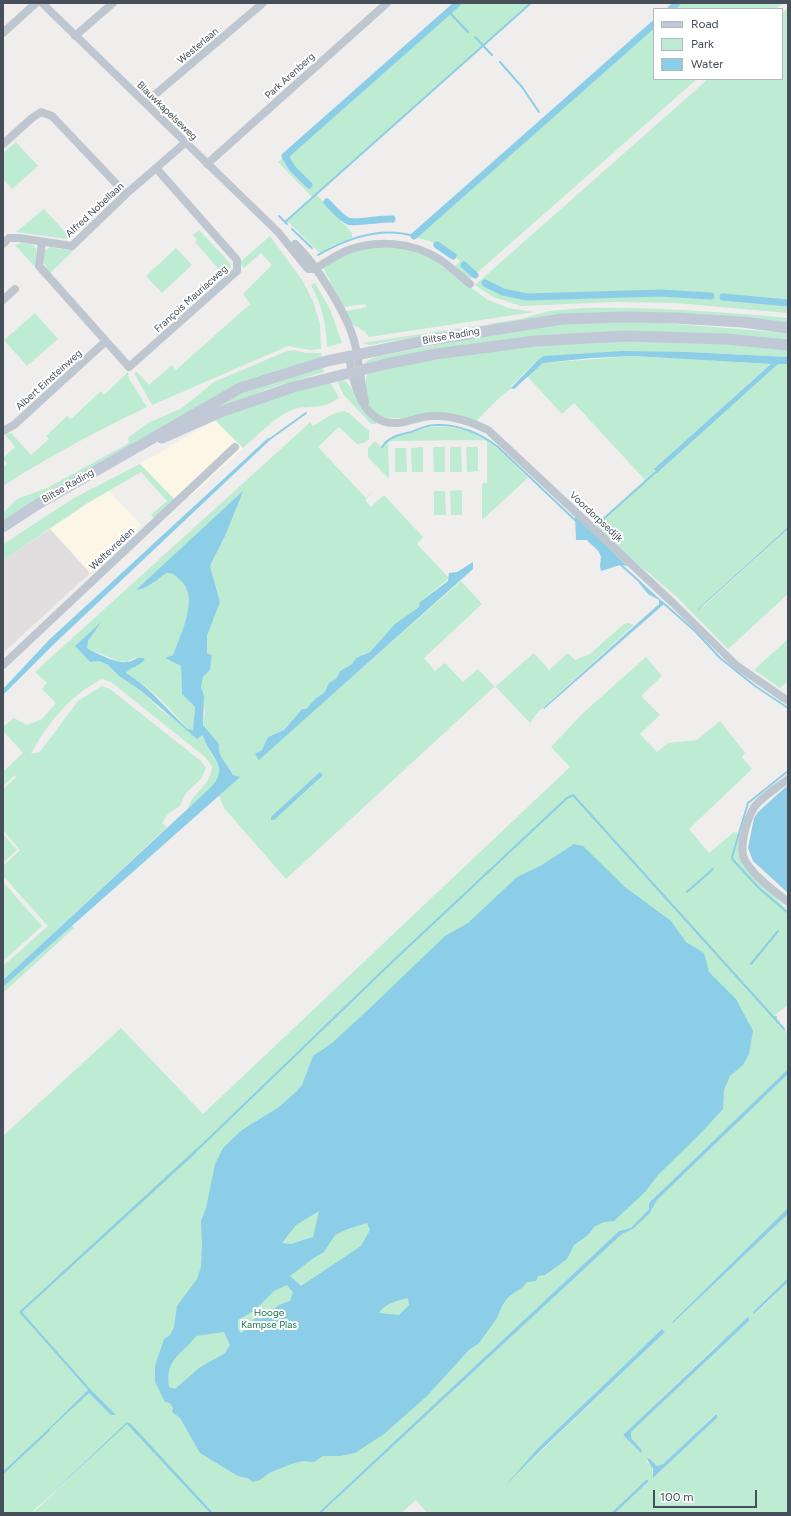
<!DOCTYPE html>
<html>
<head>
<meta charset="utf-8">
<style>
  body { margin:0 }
  #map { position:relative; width:791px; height:1516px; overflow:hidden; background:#f0eded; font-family:Figtree,sans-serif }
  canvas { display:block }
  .frame { position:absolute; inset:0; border:4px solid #464f5a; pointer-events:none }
  .legend { position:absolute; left:653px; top:8px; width:130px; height:72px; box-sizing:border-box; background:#fff; border:1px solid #b5b9bd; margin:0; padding:5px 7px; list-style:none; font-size:12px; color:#464f5a }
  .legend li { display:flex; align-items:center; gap:8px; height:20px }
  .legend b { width:20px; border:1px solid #b5b9bd }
  .scale { position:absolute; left:653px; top:1490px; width:104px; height:18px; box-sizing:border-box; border:2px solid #464f5a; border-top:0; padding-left:5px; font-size:12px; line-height:14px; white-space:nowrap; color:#464f5a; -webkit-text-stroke:3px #fff; paint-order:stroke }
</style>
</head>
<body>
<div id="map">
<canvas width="791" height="1516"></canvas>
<div class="frame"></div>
<ul class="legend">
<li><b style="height:5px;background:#c0c9d5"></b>Road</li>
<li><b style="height:11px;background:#bdecd2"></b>Park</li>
<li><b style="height:11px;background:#8ccee7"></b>Water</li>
</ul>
<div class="scale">100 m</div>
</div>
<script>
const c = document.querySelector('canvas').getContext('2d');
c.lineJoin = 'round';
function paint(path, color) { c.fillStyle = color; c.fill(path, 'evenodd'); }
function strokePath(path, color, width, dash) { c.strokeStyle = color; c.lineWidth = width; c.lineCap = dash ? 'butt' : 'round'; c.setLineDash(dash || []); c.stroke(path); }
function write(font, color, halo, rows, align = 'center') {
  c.font = font + ' Figtree,sans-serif'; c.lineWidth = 4; c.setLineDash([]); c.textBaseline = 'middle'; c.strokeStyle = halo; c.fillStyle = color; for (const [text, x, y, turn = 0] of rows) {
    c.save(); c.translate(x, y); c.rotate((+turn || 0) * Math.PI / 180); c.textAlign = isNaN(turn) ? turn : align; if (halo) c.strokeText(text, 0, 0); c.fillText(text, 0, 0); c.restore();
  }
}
paint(new Path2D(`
  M215,420L243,448L190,497L184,494L176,501L140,464Z
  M108,490L141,525L90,573L50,529Z`), '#fbf6e6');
paint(new Path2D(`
  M50,529L90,573L3,653V560Z`), '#e1dedf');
paint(new Path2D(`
  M456,3H532L316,194L352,233V238L331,246L320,253L287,221L312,197L278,162Z
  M677,3H783L776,9H671Z
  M788,8V313L675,303L614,302L521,306L493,297L475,285L708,79H782V13Z
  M654,24V79H697L469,280L454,267L460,261L443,247L430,241L414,237Z
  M16,142L38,166L12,189L3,179V153Z
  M44,209L69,236L67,239L16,232Z
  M199,230L229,262L231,265L230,269L224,275L195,242L197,240L193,235Z
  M270,236L302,280L313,301L320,324L321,349L310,350L288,346L152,405L134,373L137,372L149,385L172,365L176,370L250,304L243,294L272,265L261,253L244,268L239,263Z
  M21,243C43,244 35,252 36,268L15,245Z
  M50,247L68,250L77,247L49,274L43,261L44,251Z
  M374,247L405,249L428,256L488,300L508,308L534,312L369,337L365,332L352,324L346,311L367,307L365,304L344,307L323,268L348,253Z
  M176,248L192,265L162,293L146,276Z
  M315,283L330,309L342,343L327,347C326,324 322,305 311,285Z
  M584,308C653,307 720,312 788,318V324L734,319L500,326L488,324L370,345L362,343L520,319L549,311Z
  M35,313L58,339L27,366L4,340Z
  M612,319L788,333V341L656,332L364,364L370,359L380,356L436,345L467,336L531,326Z
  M680,340L788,350V357L688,352L539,359L511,386L512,388L501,396L475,422L469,419L387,418C380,416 373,412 369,406C366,401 364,379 367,375C371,371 380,369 385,367L548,343Z
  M294,350L306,353H321L322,358L255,379L3,522V513L17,499L47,488L129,443L128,438L148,423L182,408L214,382L287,351Z
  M634,356L771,364L654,470L655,472L778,364H788V527L696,611L704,606L788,529V594L728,649L676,596L622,551L595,525L645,480L574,403L562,414L527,376L543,363Z
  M322,366L324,372L267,389L171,432L240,391Z
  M128,372L129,379L147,407C97,431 49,456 3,486V466L7,464L3,458L15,447L5,434L11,433L31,455L49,439L46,436L67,416L71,419L101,391L104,395Z
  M336,378C353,381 352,393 360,405C363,411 371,416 376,420V424H371L343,394Z
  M330,382L339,398C319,412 312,403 292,410C276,416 256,437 243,448L215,420L260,400Z
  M343,411L349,413L369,431V439L364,443L357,444L339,427L318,447L366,498L374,490L365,500L371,507L384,495L423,537L417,544L449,578L420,602V607L395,625L370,652L364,654L352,664L340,671L336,679L326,688L324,693L316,698L306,709H302L284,730L268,737L259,759L461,581L482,604L424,658L435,671L445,663L463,682L478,669L495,687L534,653L549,670L568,653L575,660L590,654L624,624L629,623L634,625L537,713L530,723L497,688L494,687L286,879L224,808L219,795L239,777L233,775C230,767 222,761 219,753C215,743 211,733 203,725L205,712L201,687L203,677L210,670L212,655L207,653V636L220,602L210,566L225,536L136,589C152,589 154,579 166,574C170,572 173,574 177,577C202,596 181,633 173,655L166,658L181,666L182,694L195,707L193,730L188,729L203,734L210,752L220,766C220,785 201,796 188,808C193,791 212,785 212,766L205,757L111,682L102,679C70,695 47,724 31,754L40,752L78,701L102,686L110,689L201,761L206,768L201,779L186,793L180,806L168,814L162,823L167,827L3,980V966L48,926L3,876V866L20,850L3,830V789L16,777L15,775L3,786V772L23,753L3,731V727L14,718L27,725L42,719L56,703L42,689L47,683L35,672L305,427L310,422L313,426L331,415ZM99,624L87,641V648L118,661L127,662L136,657L142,663L129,669L126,673C129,678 135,679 139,682C156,693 173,711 185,727L161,710L140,690L119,676L108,665L99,661L90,662L75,646Z
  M430,427C480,425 495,445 528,478L482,520V483H487V440L391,441L388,443L389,479L368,457V448L375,441L381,447L388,439Z
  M423,447V472H412L411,448Z
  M433,447H445V472H434Z
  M450,447H461L462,472H450Z
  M466,447H478V471L467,472Z
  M395,448H406L407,472H395Z
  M140,464L176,501L156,520L151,515L167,501L141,472L86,504L3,560V544L8,541L74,498Z
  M462,490V515H451L450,491Z
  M434,491H445L446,515H434Z
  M788,639V681L780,688L754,670Z
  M646,657L662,676L641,696L660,715L640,734L657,752L668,743L697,740L720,721L745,753L742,757L752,769L689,829L709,853L734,832L741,835L739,850L743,865L788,910V1005L774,1016L780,1021L777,1024L779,1026L782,1024C791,1036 788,1055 788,1069L651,1201L649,1204V1209L631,1228L619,1231L318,1513H212L185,1485L210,1513H33L111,1438L31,1513H3V1136L121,1028L203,1114L570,767L551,747L583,713ZM19,1312L90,1390L66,1412L88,1390Z
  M3,834L17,850L3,863Z
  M3,882L42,926L3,961Z
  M72,925L74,928L3,993V987Z
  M788,1074V1208L672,1322L673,1323L788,1214V1278L753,1312L756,1313L788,1282V1513H615L648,1482L646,1480L611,1513H427L416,1500L401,1513H321L622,1234L633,1229L649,1214L657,1200ZM750,1318V1320L631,1432V1438L642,1450L641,1453L623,1435L715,1347ZM662,1329L665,1332L512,1479L538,1448ZM714,1415L717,1416V1418L653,1478L652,1467L646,1460L649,1458L657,1466L663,1464Z`), '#bdecd2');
paint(new Path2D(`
  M623,351L688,352L788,357V364H778L657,473L654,469L771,364L634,356L591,358L543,363L514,389L511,388L539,359L544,356Z
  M268,438L270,440L53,645L3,695V689L49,640Z
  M243,491L225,536L210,566L220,602L207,636V653L212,655L210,670L203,677L201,687L204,696L203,725L219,744C217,757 228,764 233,775L240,777L3,987V980L209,789C233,766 208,757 203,735L197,739L140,690L119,676L108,665L99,661L90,662L75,646L101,622L88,641L87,648C96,653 117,664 127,662C135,661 136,655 145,659C140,667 131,666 126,673L139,682L152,693L187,729L193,730L195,707L182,694L181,666L165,658L173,655C180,635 201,596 179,579C176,576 173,573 168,573C161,574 152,588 136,590Z
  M575,516L581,521L627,566L620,565L601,571L600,566L601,557C599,549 592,546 587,540H576Z
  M788,527V529L697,611V610Z
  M473,562V569L259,760L255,754L262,750L268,737L284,730L302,709H306L316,698L324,693L329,683L336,679L340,671L352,664L356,658L370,652L395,624L419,607L420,602L448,581L449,573L457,572Z
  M640,581L664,603L663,605L544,709L543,708L659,604V600L648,594L639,583Z
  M320,772L323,775L274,820H271V817Z
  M788,785V893L753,861L748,848L754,818L758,812Z
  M574,844L583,846L625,887L671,921L686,942L704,953L709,972L736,999L753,1031L749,1054L743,1065L730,1076L724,1090L723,1109L701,1133L658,1175L645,1192L614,1221L604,1222L594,1227L588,1235L574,1245L567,1259L545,1275L538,1276L536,1281L527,1282L523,1287L508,1297L502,1306L497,1318L479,1343L469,1350L427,1396L384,1434L355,1453L340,1456H323L314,1462L303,1461L291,1464L269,1473L260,1480L253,1482L247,1478L238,1476L200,1453L180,1418L172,1412L173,1408L170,1403L165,1402L155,1382V1366L164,1339L170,1335L174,1327L177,1306L197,1279L201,1267L202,1246L201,1221L206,1208L215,1164L223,1148L242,1130L279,1107L297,1091L302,1085L313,1056L332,1043L369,1009L445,936L468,923L517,877L542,865ZM319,1211L313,1237L291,1244L282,1243L296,1225ZM367,1223L370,1230L361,1246L301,1286L290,1276L315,1257L324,1252L335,1235L348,1229ZM287,1285L293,1292L290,1301L279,1305L263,1318L254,1319L247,1329L241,1333L238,1329V1320L255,1310L274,1291ZM408,1298L409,1305L399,1315L379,1313C384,1304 398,1300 408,1298ZM224,1332L230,1345L225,1353L199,1368L175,1389L169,1387C165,1358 181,1356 196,1336Z
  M788,1069V1074L657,1200L649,1214L633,1229L622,1234L321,1513H318L619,1231L631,1228L649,1209V1204L651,1201Z
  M196,1149L197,1152L22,1312L91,1390L116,1415H111L89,1393L24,1453L88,1390L19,1312Z
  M788,1208V1214L673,1323L672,1322Z
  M788,1278V1282L754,1314L753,1312Z
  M748,1317L750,1320L631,1432V1438L642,1450L641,1453L623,1435Z
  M662,1329L665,1332L540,1451L506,1485L538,1448Z
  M715,1415H717V1418L653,1478V1469L647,1459L649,1458L657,1466L663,1464Z
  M127,1422L131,1424L213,1513H210L127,1424L31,1513Z
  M646,1480H648V1482L615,1513H611Z`), '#8ccee7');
strokePath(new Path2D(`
  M448,11L468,32
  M475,37L492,55
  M500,62L522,87L539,112
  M543,119L544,122
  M279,216L287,224
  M285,222L531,3
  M292,229L312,248
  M318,255C347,238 380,226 414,236
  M267,441L306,413
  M382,447C389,436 399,435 411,432C419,429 427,425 435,425C459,424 480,433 498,447L577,522
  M600,522L657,471
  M620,564L641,583
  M662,602L696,632L720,658L755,686L788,708
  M788,771L748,803L732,857L733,860L759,888L788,913
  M687,892L713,869
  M751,964L778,931
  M775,1019L784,1029
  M197,1150L392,962L567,798L573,795L766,1009L774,1018L776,1017
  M3,1473L49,1430`), '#8ccee7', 2);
strokePath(new Path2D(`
  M671,9L677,3
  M309,185L292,168L285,156L458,3
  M327,202C333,208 341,218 348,221C354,224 383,218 392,219
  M414,236L654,24
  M437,245L453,256
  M464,265L475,275
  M485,283L503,292L527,297L661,293L711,296
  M723,297L788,303`), '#8ccee7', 7);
strokePath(new Path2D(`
  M42,3L278,232L308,269H314C325,263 335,256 346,251C375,239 413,242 439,259C450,266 460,276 470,284
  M3,33L36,3
  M75,36L113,3
  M145,103L263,3
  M3,144L32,118L41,112L52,116L126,194
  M207,164L387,3
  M42,242L39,266L129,367L237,271V260L156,168
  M3,244L9,238H19L72,246L126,194L186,142
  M295,244C316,264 348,315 355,344C359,363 361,383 365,402
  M3,300L15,289
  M349,357C353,383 362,424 396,423C408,423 420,416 432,416C452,415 470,421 488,430L673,603L736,665L788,701
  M3,431L14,425L106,341
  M3,665L235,447
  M788,779C778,787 763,796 755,806C747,818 737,850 746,862C756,878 773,890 788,902`), '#bec7cf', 8);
strokePath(new Path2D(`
  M162,438L223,411L293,387L386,364L436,354L535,341L625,336L726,339L788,345
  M3,527L38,504L240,388L327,361L424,341L562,319L626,317L675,318L743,322L788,328`), '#c0c9d5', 11);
write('10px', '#464f5a', '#fff', [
  ["Westerlaan",198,46,-40],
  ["Park Arenberg",290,76,-42],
  ["Blauwkapelseweg",167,111,44],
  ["Alfred Nobellaan",95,210,-43],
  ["François Mauriacweg",191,299,-42],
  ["Biltse Rading",451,336,-10],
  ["Albert Einsteinweg",49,380,-42],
  ["Biltse Rading",68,486,-30],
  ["Voordorpsedijk",596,517,43],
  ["Weltevreden",112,549,-43]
]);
write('10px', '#1b774f', '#fff', [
  ["Hooge",269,1313],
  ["Kampse Plas",269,1325]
]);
</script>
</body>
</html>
